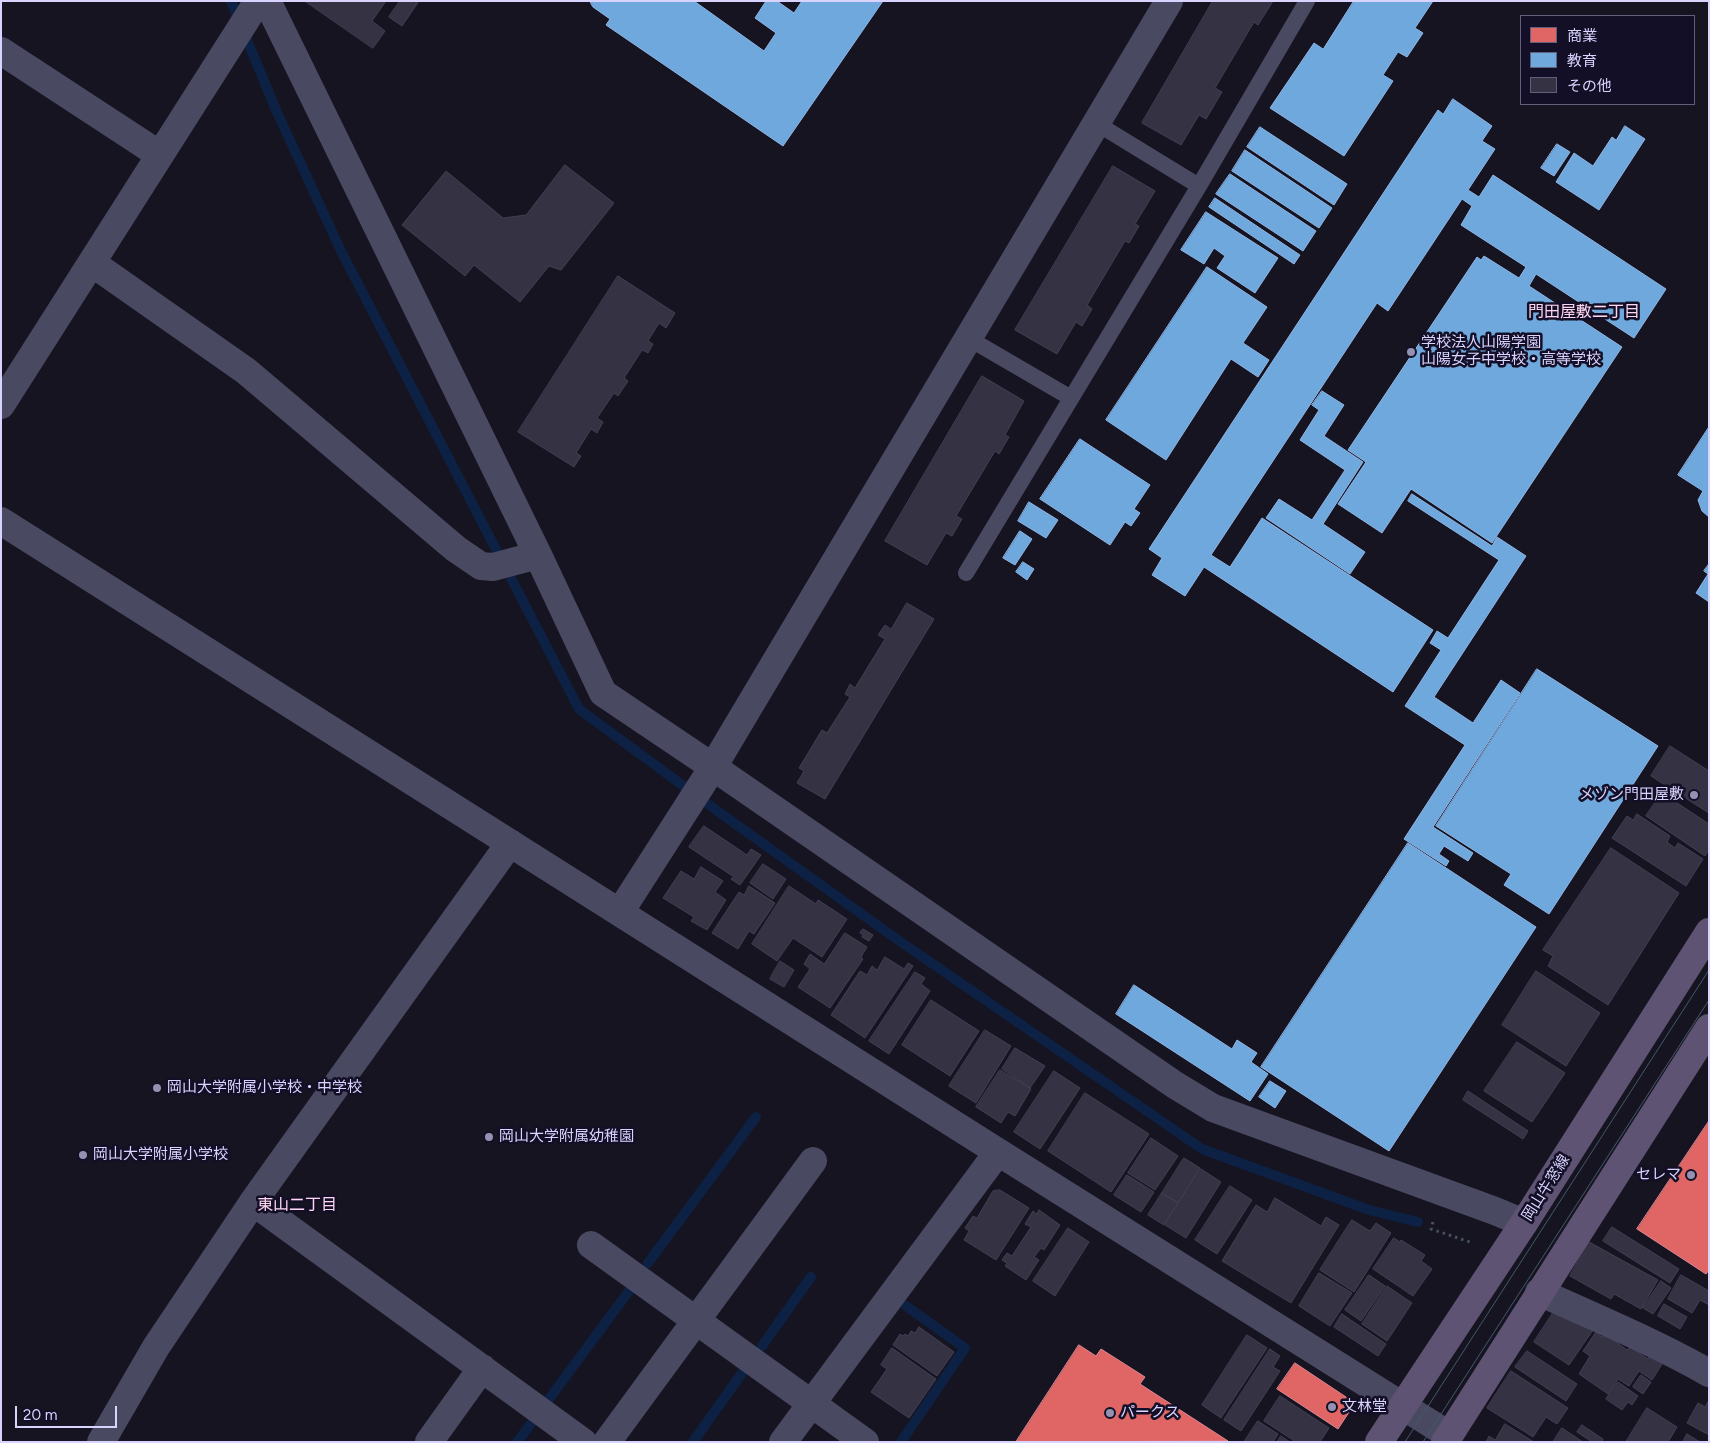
<!DOCTYPE html>
<html>
<head>
<meta charset="utf-8">
<style>
  body { margin:0 }
  #map { position:relative; width:1710px; height:1443px; overflow:hidden; background:#161421; font-family:Figtree,"Noto Sans JP",sans-serif }
  canvas { display:block }
  .frame { position:absolute; inset:0; border:2px solid #d9d4ff; pointer-events:none }
  .legend { position:absolute; left:1520px; top:15px; width:175px; height:90px; box-sizing:border-box; background:#130f26; border:1px solid #625e7d; margin:0; padding:6px 9px; list-style:none; font-size:15px; color:#d9d4ff }
  .legend li { display:flex; align-items:center; gap:10px; height:25px }
  .legend b { width:25px; border:1px solid #625e7d }
  .scale { position:absolute; left:15px; top:1406px; width:102px; height:22px; box-sizing:border-box; border:2px solid #d9d4ff; border-top:0; padding-left:6px; font-size:15px; line-height:18px; white-space:nowrap; color:#d9d4ff; -webkit-text-stroke:4px #130f26; paint-order:stroke }
</style>
</head>
<body>
<div id="map">
<canvas width="1710" height="1443"></canvas>
<div class="frame"></div>
<ul class="legend">
<li><b style="height:14px;background:#e06666"></b>商業</li>
<li><b style="height:14px;background:#6fa8dc"></b>教育</li>
<li><b style="height:14px;background:#343243"></b>その他</li>
</ul>
<div class="scale">20 m</div>
</div>
<script>
const c = document.querySelector('canvas').getContext('2d');
c.lineJoin = 'round';
function paint(path, color) { c.fillStyle = color; c.fill(path, 'evenodd'); }
function strokePath(path, color, width, dash) { c.strokeStyle = color; c.lineWidth = width; c.lineCap = dash ? 'butt' : 'round'; c.setLineDash(dash || []); c.stroke(path); }
function write(font, color, halo, rows, align = 'center') {
  c.font = font + ' Figtree,"Noto Sans JP",sans-serif'; c.lineWidth = 5; c.setLineDash([]); c.textBaseline = 'middle'; c.strokeStyle = halo; c.fillStyle = color; for (const [text, x, y, turn = 0] of rows) {
    c.save(); c.translate(x, y); c.rotate((+turn || 0) * Math.PI / 180); c.textAlign = isNaN(turn) ? turn : align; if (halo) c.strokeText(text, 0, 0); c.fillText(text, 0, 0); c.restore();
  }
}
const shops = new Path2D(`
  M1709,1121V1270L1706,1274L1637,1229Z
  M1079,1345L1096,1356L1101,1349L1145,1377L1140,1384L1228,1441L1016,1442Z
  M1295,1363L1355,1403L1338,1429L1277,1389Z`);
paint(shops, '#e06666');
strokePath(shops, '#de8794', 1);
const schools = new Path2D(`
  M590,1H694L764,51L776,33L755,18L766,1H777L794,13L802,1H883L783,146L606,25L610,19L593,7Z
  M1354,1H1433L1415,28L1423,33L1407,57L1398,52L1383,75L1393,81L1344,156L1270,108L1314,43L1323,49Z
  M1453,99L1492,126L1482,141L1495,149L1468,190L1479,197L1493,175L1666,289L1634,338L1536,274L1529,286L1622,347L1492,543L1411,489L1382,533L1338,504L1366,462L1348,450L1477,257L1481,260L1484,256L1519,278L1526,267L1461,225L1472,206L1462,199L1388,311L1377,303L1211,555L1230,567L1262,518L1433,630L1393,692L1204,567L1185,596L1152,575L1162,558L1149,549L1438,110L1443,114Z
  M1625,126L1645,139L1599,210L1556,182L1574,153L1593,166L1612,137L1616,140Z
  M1260,127L1347,184L1334,205L1247,147Z
  M1557,144L1570,152L1554,176L1541,168Z
  M1245,150L1332,208L1319,228L1232,171Z
  M1230,174L1316,231L1303,251L1216,194Z
  M1215,198L1300,255L1294,264L1209,207Z
  M1206,212L1278,258L1255,293L1217,268L1225,256L1214,248L1204,264L1181,250Z
  M1207,267L1267,307L1243,343L1269,360L1258,377L1231,359L1166,460L1106,420Z
  M1322,391L1344,405L1324,436L1363,462L1323,524L1365,552L1350,574L1266,518L1279,499L1312,520L1345,470L1300,440L1319,410L1312,405Z
  M1709,427V517L1702,511L1698,500L1703,491L1678,475Z
  M1080,439L1150,485L1134,509L1140,513L1131,526L1125,522L1110,545L1040,499Z
  M1412,494L1492,546L1497,537L1526,556L1434,697L1473,723L1501,680L1520,693L1433,827L1473,853L1468,861L1444,846L1439,854L1449,861L1446,866L1404,839L1465,745L1405,706L1441,650L1430,643L1437,631L1448,638L1499,560L1408,501Z
  M1029,502L1058,520L1046,538L1018,521Z
  M1020,531L1032,539L1015,565L1003,558Z
  M1023,562L1034,569L1027,580L1016,572Z
  M1709,564V602L1696,593L1708,574L1704,571Z
  M1537,669L1658,746L1549,914L1504,885L1511,874L1436,826Z
  M1408,843L1536,927L1389,1151L1261,1067Z
  M1134,985L1232,1049L1237,1040L1257,1053L1251,1062L1268,1074L1250,1101L1116,1014Z
  M1270,1081L1286,1091L1275,1108L1259,1097Z`);
paint(schools, '#6fa8dc');
strokePath(schools, '#8fb5e6', 1);
strokePath(new Path2D(`
  M231,1L276,110L341,251L579,709L716,810L898,940L1202,1149L1369,1210L1418,1222
  M648,1263L756,1117
  M762,1346L811,1277
  M549,1399L629,1291
  M517,1442L533,1421
  M693,1442L742,1373
  M901,1442L965,1348L906,1306`), '#0d2144', 10);
const building = new Path2D(`
  M305,1H386L372,21L385,31L373,48Z
  M400,1H419L402,26L389,17Z
  M1213,1H1273L1258,25L1254,22L1215,88L1222,92L1206,119L1199,115L1181,145L1142,123Z
  M565,165L614,203L561,270L549,266L520,302L474,265L465,276L402,225L446,171L503,218L526,215Z
  M1113,166L1155,191L1135,224L1139,226L1129,243L1125,241L1087,305L1092,309L1082,326L1076,322L1057,354L1015,330Z
  M618,276L675,313L666,328L659,323L648,341L653,344L648,353L642,350L624,378L628,381L618,396L614,393L597,418L603,422L597,433L591,429L576,453L581,456L574,467L518,432Z
  M982,376L1024,401L1005,435L1009,437L999,454L995,451L956,516L962,519L952,536L946,533L927,565L885,541Z
  M907,603L934,619L825,799L797,783L804,771L799,768L822,730L827,733L850,697L845,694L850,684L855,688L885,639L878,635L885,625L891,629Z
  M1670,746L1709,771V813L1651,776Z
  M1662,793L1709,824V850L1705,856L1646,816Z
  M1637,814L1670,836L1667,842L1675,848L1678,843L1703,859L1686,886L1612,838L1627,816L1633,820Z
  M704,826L747,855L751,849L761,855L740,885L731,879L734,877L689,847Z
  M1611,848L1679,893L1608,1005L1548,966L1553,956L1543,950Z
  M763,864L786,879L773,899L750,883Z
  M701,867L723,881L715,892L726,900L707,930L691,921L694,917L663,898L681,871L694,879Z
  M749,886L775,903L754,934L749,931L738,949L712,933L739,892L744,895Z
  M789,886L816,904L818,900L847,919L822,957L793,938L777,961L752,944Z
  M863,929L873,935L869,941L862,937L863,935L860,933Z
  M845,933L867,947L861,957L863,959L830,1008L798,987L810,969L804,964L810,954L824,964Z
  M885,957L904,969L908,963L913,966L865,1038L831,1015L860,971L867,975L872,966L877,970Z
  M780,961L794,970L784,987L770,979Z
  M1536,971L1600,1013L1566,1066L1502,1025Z
  M915,972L925,978L921,984L930,991L889,1054L869,1041Z
  M931,1000L979,1031L950,1076L902,1045Z
  M985,1030L1011,1046L976,1103L949,1086Z
  M1517,1042L1565,1073L1532,1122L1484,1091Z
  M1015,1048L1045,1066L1030,1088L1002,1069Z
  M1000,1070L1031,1089L1015,1116L1008,1112L1001,1123L976,1107Z
  M1054,1071L1080,1088L1040,1149L1014,1132Z
  M1468,1091L1528,1131L1523,1139L1463,1100Z
  M1085,1093L1149,1134L1111,1192L1048,1151Z
  M1151,1138L1178,1156L1155,1190L1128,1173Z
  M1184,1158L1200,1168L1178,1203L1162,1193Z
  M1201,1169L1221,1182L1186,1238L1165,1225Z
  M1127,1175L1154,1192L1141,1212L1114,1195Z
  M1230,1186L1252,1200L1217,1254L1195,1240Z
  M1000,1190L1029,1208L996,1260L964,1240L969,1231L965,1228L973,1216L977,1218L993,1191Z
  M1162,1193L1178,1203L1164,1225L1148,1215Z
  M1275,1198L1321,1226L1326,1217L1339,1225L1291,1303L1222,1261L1256,1205L1267,1212Z
  M1039,1210L1060,1225L1044,1250L1041,1248L1034,1257L1039,1260L1026,1280L1005,1266L1007,1263L1002,1260L1007,1253L1012,1256L1031,1227L1025,1224L1033,1211L1037,1214Z
  M1352,1220L1370,1231L1376,1223L1391,1233L1354,1292L1320,1270Z
  M1612,1227L1679,1269L1670,1283L1603,1241Z
  M1068,1228L1089,1242L1055,1296L1033,1281Z
  M1394,1238L1400,1242L1401,1240L1425,1255L1421,1261L1432,1269L1413,1296L1373,1269Z
  M1589,1242L1658,1280L1641,1309L1614,1294L1611,1299L1570,1276Z
  M1319,1273L1352,1293L1330,1326L1299,1306Z
  M1369,1275L1385,1286L1361,1321L1345,1310Z
  M1681,1275L1709,1291V1305L1700,1300L1692,1313L1668,1299Z
  M1661,1281L1671,1288L1653,1314L1643,1308Z
  M1387,1286L1412,1303L1387,1341L1362,1324Z
  M1664,1304L1687,1317L1680,1329L1658,1316Z
  M1557,1307L1593,1330L1569,1365L1534,1342Z
  M1342,1314L1386,1344L1378,1356L1334,1327Z
  M919,1327L954,1352L937,1376L893,1345L900,1334L903,1336L905,1334L908,1336L911,1331L915,1333Z
  M1605,1331L1612,1339L1627,1350L1630,1347L1648,1359L1650,1355L1662,1364L1652,1380L1639,1371L1629,1386L1618,1379L1608,1394L1579,1374L1590,1356L1583,1351L1596,1332L1602,1337Z
  M1247,1335L1267,1348L1221,1418L1202,1405Z
  M892,1348L936,1379L909,1418L871,1392L887,1369L881,1365Z
  M1270,1349L1280,1356L1273,1367L1280,1371L1241,1431L1224,1420Z
  M1527,1351L1577,1384L1566,1401L1515,1367Z
  M1511,1371L1568,1408L1557,1424L1546,1417L1533,1437L1487,1408Z
  M1641,1375L1651,1382L1643,1394L1633,1387Z
  M1618,1382L1638,1396L1632,1405L1628,1402L1622,1410L1606,1399Z
  M1280,1396L1329,1428L1320,1442H1296L1264,1421Z
  M1709,1400V1435L1687,1423L1698,1403L1705,1407Z
  M1647,1408L1677,1427L1668,1442H1626Z
  M1258,1421L1278,1434L1273,1442H1244Z
  M1505,1424L1534,1442H1486L1489,1436L1495,1440Z
  M1582,1425L1603,1439L1602,1442H1592L1577,1432Z
  M1562,1428L1583,1442H1553Z
  M1687,1434L1700,1442H1683Z
  M1281,1436L1290,1442H1277Z`);
paint(building, '#343243');
strokePath(building, '#433f54', 1);
strokePath(new Path2D(`
  M1433,1222L1431,1229L1473,1243`), '#44505f', 3, [2.5, 4]);
strokePath(new Path2D(`
  M1096,123L1199,186
  M968,338L1071,398
  M966,573L1199,186L1307,1`), '#4a4962', 16);
strokePath(new Path2D(`
  M267,1L538,555L603,693L713,767L1175,1085L1213,1108L1495,1211L1524,1223
  M1,51L160,155
  M92,263L246,371L456,549L481,566L493,567L538,555
  M1,405L258,1
  M1,521L998,1152L1449,1435
  M620,912L713,767L1169,1
  M253,1202L583,1442
  M591,1245L865,1442
  M1539,1292C1597,1318 1654,1342 1709,1373
  M101,1442L156,1347L253,1202L510,843
  M429,1442L482,1368
  M607,1442L813,1161
  M783,1442L998,1152`), '#4a4962', 28);
strokePath(new Path2D(`
  M1379,1442L1524,1223L1709,932
  M1445,1442L1709,1028`), '#5e5373', 28);
strokePath(new Path2D(`
  M1405,1442L1709,970
  M1423,1442L1709,1000`), '#43596b', 1);
for (const [x, y, r, color] of [
  [1411,352,5,"#9591b1"],
  [1694,795,5,"#9591b1"],
  [157,1088,5,"#9591b1"],
  [489,1137,5,"#9591b1"],
  [83,1155,5,"#9591b1"],
  [1691,1175,5,"#9591b1"],
  [1332,1407,5,"#9591b1"],
  [1110,1413,5,"#9591b1"]
]) { const dot = new Path2D(); dot.arc(x, y, r, 0, 2 * Math.PI); c.fillStyle = color; c.fill(dot); strokePath(dot, '#130f26', 2); }
write('15px', '#d9d4ff', '#130f26', [
  ["学校法人山陽学園",1421,343],
  ["山陽女子中学校・高等学校",1421,360],
  ["メゾン門田屋敷",1684,795,"right"],
  ["岡山大学附属小学校・中学校",167,1088],
  ["岡山大学附属幼稚園",499,1137],
  ["岡山大学附属小学校",93,1155],
  ["セレマ",1681,1175,"right"],
  ["文林堂",1342,1407],
  ["パークス",1120,1413]
], 'left');
write('15px', '#d9d4ff', '#130f26', [
  ["岡山牛窓線",1546,1188,-58]
]);
write('16px', '#ffd6f0', '#130f26', [
  ["門田屋敷二丁目",1584,312],
  ["東山二丁目",297,1205]
]);
</script>
</body>
</html>
